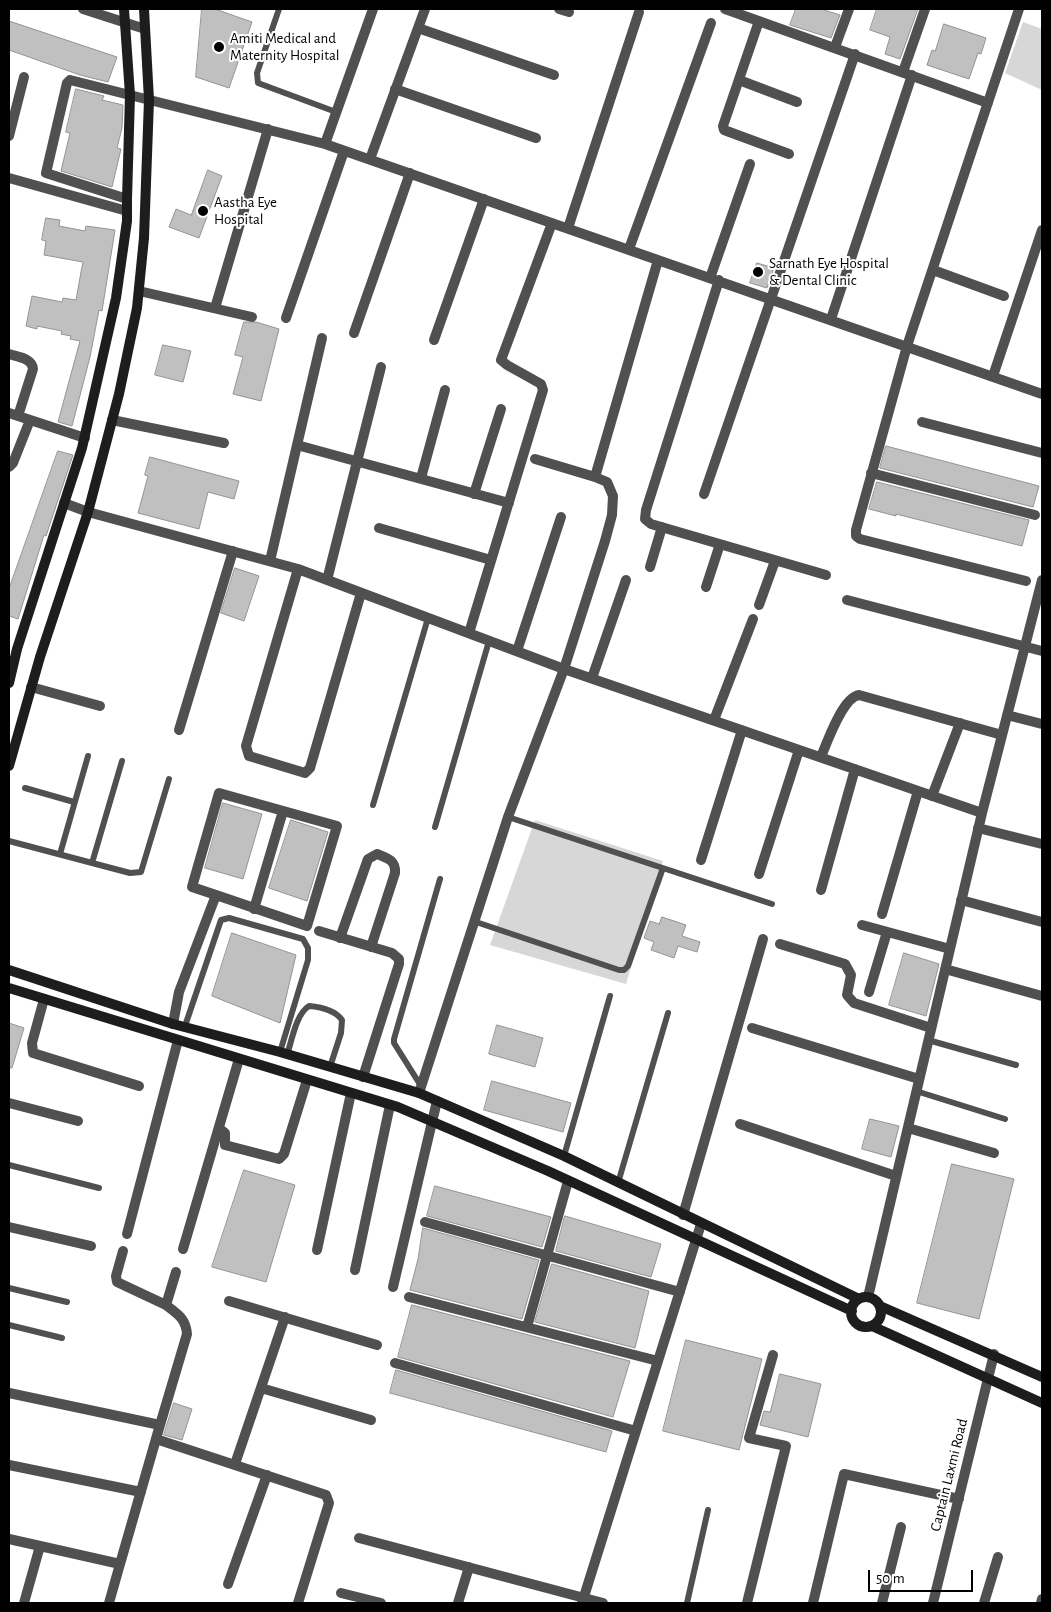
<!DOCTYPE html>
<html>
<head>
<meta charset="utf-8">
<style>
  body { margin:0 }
  #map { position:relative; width:1051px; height:1612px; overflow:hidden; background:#fff; font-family:"Alegreya Sans",sans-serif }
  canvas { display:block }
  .frame { position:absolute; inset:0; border:10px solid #000; pointer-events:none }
  .scale { position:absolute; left:868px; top:1570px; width:105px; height:22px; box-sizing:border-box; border:2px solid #000; border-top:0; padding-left:6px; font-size:15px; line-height:18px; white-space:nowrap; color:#000; -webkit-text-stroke:4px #fff; paint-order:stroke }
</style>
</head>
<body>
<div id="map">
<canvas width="1051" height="1612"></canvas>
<div class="frame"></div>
<div class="scale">50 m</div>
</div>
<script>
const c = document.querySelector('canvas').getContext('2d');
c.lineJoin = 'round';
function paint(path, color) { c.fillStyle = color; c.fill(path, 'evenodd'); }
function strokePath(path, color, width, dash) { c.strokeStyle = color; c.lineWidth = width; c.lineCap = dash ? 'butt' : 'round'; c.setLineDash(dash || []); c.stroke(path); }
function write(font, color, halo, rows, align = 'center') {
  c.font = font + ' "Alegreya Sans",sans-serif'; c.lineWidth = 4; c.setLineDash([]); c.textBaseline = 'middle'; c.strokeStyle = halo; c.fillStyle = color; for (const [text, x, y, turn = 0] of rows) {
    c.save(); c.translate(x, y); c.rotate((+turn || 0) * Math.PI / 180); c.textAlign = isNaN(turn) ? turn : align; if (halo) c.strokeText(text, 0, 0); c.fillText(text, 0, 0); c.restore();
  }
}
paint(new Path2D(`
  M1023,22L1042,29V90L1005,73Z
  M535,820L663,861L626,984L490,945Z`), '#d7d7d7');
const building = new Path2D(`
  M202,9H215L252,22L229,88L196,77Z
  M796,9H821L840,15L831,38L790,25Z
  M877,9H918L900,59L885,54L890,37L870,30Z
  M9,21L117,57L108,82L80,75L9,50Z
  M944,24L986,38L981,54L978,53L969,79L927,65L932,50L935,51Z
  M76,89L104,96L102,100L123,105L122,128L117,148L121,149L112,187L61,171L70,133L66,132Z
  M208,170L222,176L199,238L169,227L176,209L191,215Z
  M46,218L60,220L59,226L85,231L86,226L115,230L102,311L99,310L90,357L72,426L58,422L80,341L70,339L71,336L61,334L62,331L37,326V329L26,326L32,296L62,302L63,298L76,300L81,272L83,262L44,255L46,241L42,240Z
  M757,263L774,268L767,288L750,283Z
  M244,322H256L279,329L261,401L233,394L243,357L235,355Z
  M163,345L191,351L183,382L155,375Z
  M886,446L1039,486L1033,507L880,468Z
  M58,451L73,455L46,536L44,535L18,619L9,616V589Z
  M150,457L239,481L234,499L208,492L199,529L138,513L148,476L145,475Z
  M877,482L1029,520L1022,546L896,514V516L869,509Z
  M235,568L259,576L244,621L221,613Z
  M223,803L262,814L243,879L205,868Z
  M291,820L328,832L307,901L269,888Z
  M662,917L686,925L682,936L700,942L697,952L678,946L674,958L651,950L654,942L644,938L650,921L659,924Z
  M232,933L296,955L280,1023L212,996Z
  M904,953L939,964L926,1016L889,1005Z
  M9,1023L24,1028L12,1068H9Z
  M497,1025L543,1038L535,1067L489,1054Z
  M492,1081L571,1103L563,1132L484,1110Z
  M870,1119L899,1126L891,1157L862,1149Z
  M952,1164L1014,1179L979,1319L917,1303Z
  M244,1170L295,1185L266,1282L212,1267Z
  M435,1186L551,1217L542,1247L427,1216Z
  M565,1216L661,1244L651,1277L556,1251Z
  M423,1228L539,1260L522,1319L410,1290L418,1259Z
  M552,1264L649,1291L635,1348L535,1322Z
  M412,1305L630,1361L613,1417L398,1357Z
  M686,1340L762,1359L739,1450L663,1431Z
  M396,1370L612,1431L606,1452L390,1393Z
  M780,1374L821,1384L808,1437L760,1425L764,1411L770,1412Z
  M174,1403L192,1409L182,1440L164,1435Z`);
paint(building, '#c0c0c0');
strokePath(building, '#949494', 1);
strokePath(new Path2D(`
  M279,9L257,73L258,83L336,112
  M25,788L74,802
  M373,805L428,618
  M508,817L772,904
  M435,827L489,641
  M9,841L130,873L141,872L169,779
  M60,854L88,756
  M92,863L122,761
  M476,922L619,970H624L628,966L663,868
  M185,1026L221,920L229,918L303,939L308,948V960L280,1052
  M928,1040L1016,1065
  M287,1055C292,1040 296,1014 309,1006C321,1007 335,1010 342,1020L341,1033L330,1067
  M421,1086L394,1043V1039L440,879
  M916,1091L1005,1119
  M564,1156L610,996
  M9,1165L99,1188
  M618,1183L668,1013
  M9,1288L67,1302
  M9,1325L62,1338
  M687,1603L708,1510`), '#505050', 6);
strokePath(new Path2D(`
  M83,9L145,29
  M559,9L569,12
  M725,9L988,103
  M1019,9L907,346L856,530V536L860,539L1026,581
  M759,21L723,126L724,130L789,154
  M418,28L554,75
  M835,47L849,9
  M903,72L925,9
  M739,80L797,102
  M395,89L536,138
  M9,136L24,77
  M325,144L373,9
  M370,159L425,9
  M9,178L127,211
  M127,199L46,173L67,83L70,80L325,144L1042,394
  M568,228L639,12
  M629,249L711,23
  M933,270L1004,296
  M710,278L750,164
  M719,280L646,510L645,519L651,524L826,575
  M139,291L252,317
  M215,308L268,129
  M286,318L344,151
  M831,319L912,75
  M354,333L410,173
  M434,340L484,199
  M9,354C18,357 32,358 33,369L18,416
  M993,376L1042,230
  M9,413L85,438
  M112,420L224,443
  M922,422L1042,453
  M297,445L509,503
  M535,459L595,477L658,260
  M9,467L13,463L30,420
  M871,473L1035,515
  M421,478L445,390
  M474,494L501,409
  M704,494L855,54
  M64,503L88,512L298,569L564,669L982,813
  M379,528L491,560
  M270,561L322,338
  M650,567L662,527
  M298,569L246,746L249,756L305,773L310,768L361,593
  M327,580L381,367
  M706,587L720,544
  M847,600L1042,651
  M759,605L775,561
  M469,633L543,390L541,384L507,365L501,360L552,223
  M517,651L561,517
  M592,678L626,580
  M31,687L100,706
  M1007,715L1042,724
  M714,720L753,619
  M179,730L233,551
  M821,757C827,742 843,697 859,695L1002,735
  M932,796L960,723
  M978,828L1042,844
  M701,860L742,730
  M759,874L799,750
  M821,890L855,769
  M961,900L1042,922
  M254,909L283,811
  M882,914L918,791
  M862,925L950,949
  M319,931L392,953L399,959V964L363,1077
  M340,938L368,859L377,854C387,858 396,860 395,873L371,947
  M780,944L845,964L851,975L847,995L854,1003L931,1028
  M945,969L1042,996
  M869,992L887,932
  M44,999L32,1043L33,1053L139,1086
  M173,1024L179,992L216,895L307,926L337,826L219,793L192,887L216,895
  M752,1028L919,1079
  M419,1093L508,817L564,669L605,541L612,515L613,496L607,482L595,477
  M9,1103L78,1121
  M740,1124L896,1176
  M219,1128L225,1133V1145L279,1159L284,1154L307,1080
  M908,1128L994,1153
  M683,1215L763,939
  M425,1222L680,1292
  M9,1227L91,1246
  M127,1234L178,1040
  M183,1249L239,1059
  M317,1250L351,1093
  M123,1251L116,1276L117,1282L166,1305
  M355,1270L390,1105
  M393,1287L437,1101
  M409,1297L658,1361
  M868,1297L982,813L1042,580
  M229,1301L377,1345
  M527,1327L568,1181
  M395,1363L636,1431
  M261,1388L371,1420
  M9,1393L160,1425L120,1564
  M160,1425L187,1334C186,1319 178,1314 166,1305L176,1272
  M156,1439L326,1495L329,1503L298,1603
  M235,1464L285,1317
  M9,1465L141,1492
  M359,1538L603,1603
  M9,1539L120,1564L109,1603
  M228,1584L267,1475
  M341,1593L381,1603
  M24,1603L40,1546
  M458,1603L469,1567
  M582,1603L701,1224
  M747,1603L786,1446L749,1438L773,1355
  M813,1603L844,1474L959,1499
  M882,1603L901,1527
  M933,1603L994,1354
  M984,1603L998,1557
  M1041,1603L1042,1599`), '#505050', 10);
strokePath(new Path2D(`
  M9,683L17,649L82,448L116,298L127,221V199L130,95L124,9
  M9,766L40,657L88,512L119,394L137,308L144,238L149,100L144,9
  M9,970L173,1024L280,1052L419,1093L564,1156L859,1299
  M9,988L398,1107L548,1171L852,1311
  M851 1312a15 15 0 1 1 30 0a15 15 0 1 1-30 0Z
  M880,1306L1042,1377
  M872,1326L1042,1403`), '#1d1d1d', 10);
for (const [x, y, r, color] of [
  [219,47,6,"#000"],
  [203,211,6,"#000"],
  [758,272,6,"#000"]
]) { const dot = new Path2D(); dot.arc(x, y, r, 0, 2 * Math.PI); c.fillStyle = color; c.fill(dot); strokePath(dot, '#fff', 2); }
write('15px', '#000', '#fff', [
  ["Amiti Medical and",230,38],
  ["Maternity Hospital",230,55],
  ["Aastha Eye",214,202],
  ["Hospital",214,219],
  ["Sarnath Eye Hospital",769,263],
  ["& Dental Clinic",769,280]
], 'left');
write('15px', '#000', '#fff', [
  ["Captain Laxmi Road",949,1475,-76]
]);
</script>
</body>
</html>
